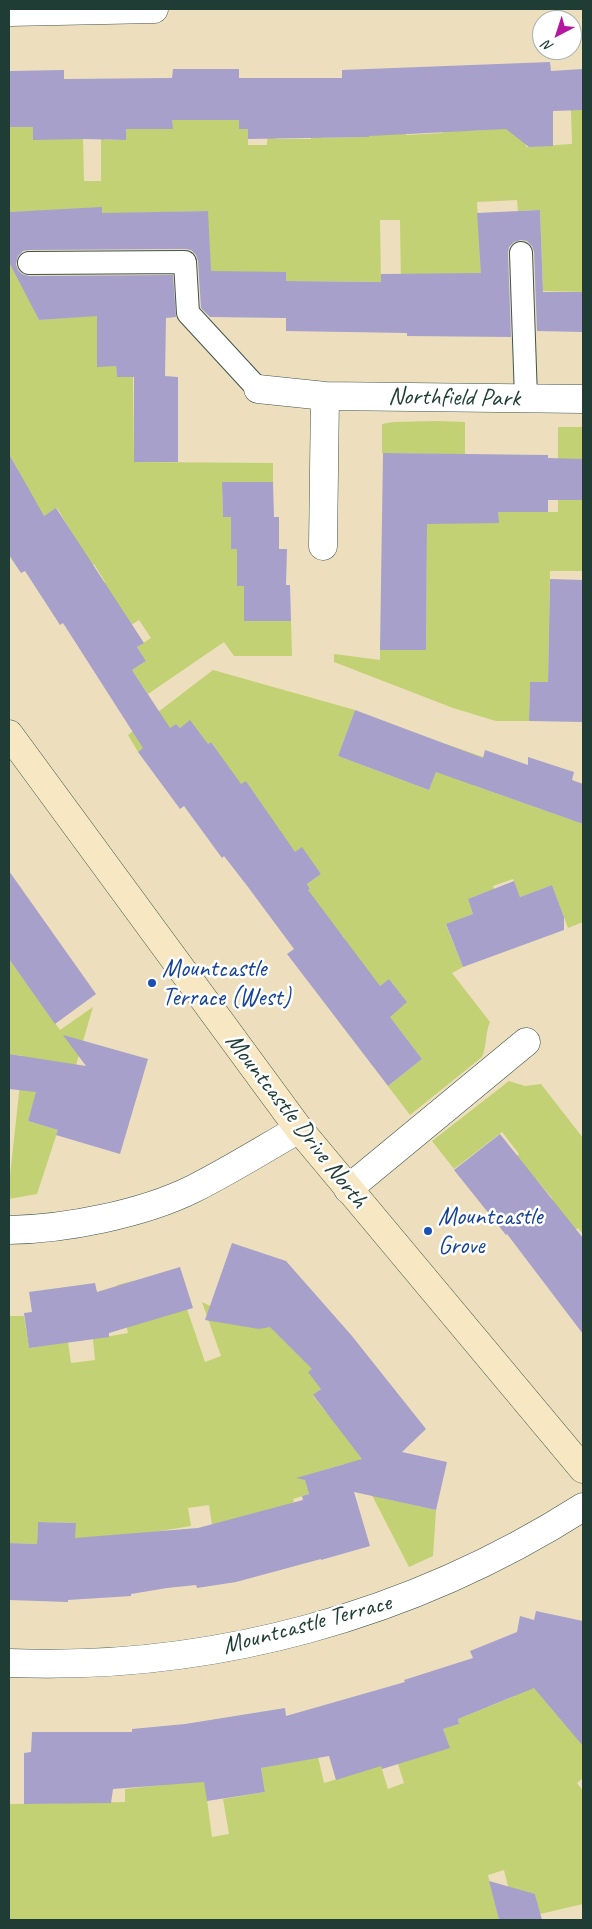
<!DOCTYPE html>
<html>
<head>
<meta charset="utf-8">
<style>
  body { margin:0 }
  #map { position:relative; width:592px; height:1929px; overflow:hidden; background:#eddfbd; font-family:Caveat,sans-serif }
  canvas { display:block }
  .frame { position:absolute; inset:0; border:10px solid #1f3d34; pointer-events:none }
  .north { position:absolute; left:532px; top:10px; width:50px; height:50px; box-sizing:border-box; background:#fff; border:1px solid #a5b1ae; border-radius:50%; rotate:220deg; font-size:14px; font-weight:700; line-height:20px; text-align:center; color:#1f3d34 }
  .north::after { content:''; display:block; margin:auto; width:18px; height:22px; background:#b5179e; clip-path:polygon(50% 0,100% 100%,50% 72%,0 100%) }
</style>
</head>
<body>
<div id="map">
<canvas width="592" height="1929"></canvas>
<div class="frame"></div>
<div class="north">N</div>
</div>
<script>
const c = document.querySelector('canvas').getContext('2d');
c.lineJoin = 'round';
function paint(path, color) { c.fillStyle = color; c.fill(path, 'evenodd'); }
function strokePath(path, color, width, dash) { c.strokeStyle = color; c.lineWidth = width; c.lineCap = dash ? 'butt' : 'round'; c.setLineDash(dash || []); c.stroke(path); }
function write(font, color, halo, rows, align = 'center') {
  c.font = font + ' Caveat,sans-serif'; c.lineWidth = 5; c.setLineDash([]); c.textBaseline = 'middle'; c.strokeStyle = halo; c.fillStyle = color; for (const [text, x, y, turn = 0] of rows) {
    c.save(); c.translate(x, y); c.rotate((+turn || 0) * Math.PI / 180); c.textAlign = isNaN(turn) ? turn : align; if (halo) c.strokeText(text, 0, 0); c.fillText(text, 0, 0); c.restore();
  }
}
paint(new Path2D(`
  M571,110H583V292L543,291L540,210L518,211L517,200L477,202L478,226L500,289L401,288L400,220H380L381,282L286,281V272H206L208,211L83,214L31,211L9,212V127H33L83,138L84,181H101V130H104L105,140H126V129H172V120H239V129H248V145H267L268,129H275V139H311V129H322V138L368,137V120L405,118L406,135L443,133V131L489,130L524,116L526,147L572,144Z
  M9,259L39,320L114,314L116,352H97V366H116L117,377H133L134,462L273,463V482H222L223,516L231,517V549H237V585L244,586V621H291L292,656H234L224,642L148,694L132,670L146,661L137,647L151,638L139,620L125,629L94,590L105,582L94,564L83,572L75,538L57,508L41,518C31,507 10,491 9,476L18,470L9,454Z
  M437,421L465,422V512L474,523H498V512H558V427H583V459H576V500H583V571H550L548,682H530L529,721H496L453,708L334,662V654L380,660V650H426L427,510L441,454L382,453V424L393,422Z
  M213,670L355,710L338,756L429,790L446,744L483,757L473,785L583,824V922L568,928L552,885L520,897L513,879L493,886L500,904L489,891L468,899L473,914L446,925L463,967L452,973L490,1022C485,1033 487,1046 482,1057L410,1115L388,1086L422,1059L389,1016L406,1001L389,979L371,993L343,936L295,900L310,889L307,884L321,874L302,848L287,858L254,820L266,810L246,781L232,791L221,756L211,742L197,752L205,740L190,721L180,728L176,724L138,752L128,735Z
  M9,959L60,1030L93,1007L74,1072L33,1105L28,1121L58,1130L37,1194L9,1199V1185L23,1056L9,1054Z
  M509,1081L525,1086L541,1084L583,1138V1234L578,1228L562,1240L552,1198L536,1179L523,1189L505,1166L519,1154L502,1132L454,1169L432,1141Z
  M133,1281L187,1309L205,1362L221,1356L202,1302L259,1329L271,1324L325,1339L321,1389L313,1396L326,1412L334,1405L359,1438L382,1498L436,1510L433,1556L409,1567L363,1478L350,1482L344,1464L304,1476L309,1494L293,1499L294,1502L215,1545L209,1505L188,1508L191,1526L75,1545V1523L38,1522L37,1544L9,1543V1316H24L29,1348L68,1342L71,1363L95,1360L93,1339L128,1333L117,1285Z
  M581,1665L583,1666V1670L567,1683L583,1721V1778L577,1783L583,1791V1904L540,1914L535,1894C523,1891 520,1893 512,1902L504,1870L488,1875L499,1920H9V1804L125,1802V1789L163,1785L204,1777L212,1837L229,1834L223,1799L265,1792L261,1768L318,1757L324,1783L357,1773L378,1756L388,1789L404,1783L392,1745L449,1747L443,1729L459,1724L458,1719L515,1696L512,1688Z`), '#c1d173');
paint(new Path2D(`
  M550,62L551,71L583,69V110L553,111V146L529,147L506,129L369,136V137L248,139V129H239V120H172L173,129H126V140L83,139L33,140V127H9V71L64,70V79L172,78L173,69H239V78H342V70Z
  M102,207V213L208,211L211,271L286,272V281L381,282V274L481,273L477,213L540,210L543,292H583V332L537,331L534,252L532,246L527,241L521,240L514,242L509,247L508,253L511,337L407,336V333L286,331V318L210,317L201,308L198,261L196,255L191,250L185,249L29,250L23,251L18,256L16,264L18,270L22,274L29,276L173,275L176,317L166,318L165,376L178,377V462H134V377H117L116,366L97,367V316L39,320L9,262V212Z
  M383,453L548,455V458L583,459V500H548V512H498L499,523L427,524L426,650H380Z
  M9,454L44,516L56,508L144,643L137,647L146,661L132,670L170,728L176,724L180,728L190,720L208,744L211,742L241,784L246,781L295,852L302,847L321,874L307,884L310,889L308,890L380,986L389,979L407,1002L390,1017L422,1059L388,1086L287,954L294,949L248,887L224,856L222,858L184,806L180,809L138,752L143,748L63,623L60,625L25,571L21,573L9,555Z
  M222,482H273L274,517H279V549H287L286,585H290L291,621H244V586H237V549H231V517H223Z
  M550,579L583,580V722L529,721L530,682H548Z
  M355,710L483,758L485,750L528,765V757L574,772L572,780L583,784V824L436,772L429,790L338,756Z
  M9,871L96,994L55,1024L9,959Z
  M514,881L520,897L552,885L564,917V930L463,967L446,924L473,914L468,899Z
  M63,1035L148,1059L120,1154L56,1135L58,1130L28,1121L36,1092L9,1089V1054L86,1066Z
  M500,1134L583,1238V1334L507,1234L506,1235L454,1170Z
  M232,1243L286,1261L352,1336L426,1429L402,1452L447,1462L436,1510L354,1492L370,1546L321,1560V1559L236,1582L197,1588L196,1585L167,1588L131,1594V1596L68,1600V1602L9,1600V1543L37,1544L38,1522L76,1523L75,1538L198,1528L303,1500L302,1496L309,1494L305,1480L296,1478L362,1459L313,1395L321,1389L308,1372L312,1369L270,1327L259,1329L205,1320Z
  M180,1267L193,1308L109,1333V1337L29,1348L24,1313L32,1312L29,1292L95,1283L97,1292Z
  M536,1611L583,1621V1746L534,1688L458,1719L459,1724L443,1729L450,1748L382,1769L381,1766L336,1780L329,1756L261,1768L265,1792L207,1801L204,1782L113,1789L111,1803L24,1804V1753L31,1752L32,1732H132V1729L185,1724L285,1708L286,1716L405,1682L404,1680L473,1658L470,1651L517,1632L520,1616L534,1620Z
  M489,1881L535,1894L542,1920H499Z`), '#a6a0cb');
const lane = new Path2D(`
  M521,253L526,398
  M29,263L185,262L188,313L258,389`);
const street = new Path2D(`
  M9,12L154,9
  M258,389L325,396L583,399
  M323,546L325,396
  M348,1189L526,1042
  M9,1230C66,1229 142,1214 193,1189C229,1171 264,1149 299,1129
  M9,1663C212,1671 412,1616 583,1507`);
const secondary = new Path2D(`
  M9,734L299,1129L583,1469`);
strokePath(lane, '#3e5549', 24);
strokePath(street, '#3e5549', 29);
strokePath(secondary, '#3e5549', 29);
strokePath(lane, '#fff', 22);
strokePath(street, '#fff', 28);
strokePath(secondary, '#f7e8c3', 28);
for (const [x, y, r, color] of [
  [152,983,5,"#1a4fb4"],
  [428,1231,5,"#1a4fb4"]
]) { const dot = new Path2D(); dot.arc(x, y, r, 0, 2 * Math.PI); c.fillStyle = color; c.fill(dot); strokePath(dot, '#fff', 2); }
write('25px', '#1f3d34', '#fff', [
  ["Northfield Park",454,398,1],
  ["Mountcastle Drive North",296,1121,52],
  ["Mountcastle Terrace",307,1625,-15]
]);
write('25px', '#164399', '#fff', [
  ["Mountcastle",162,969],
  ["Terrace (West)",162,998],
  ["Mountcastle",438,1217],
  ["Grove",438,1246]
], 'left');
</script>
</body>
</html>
